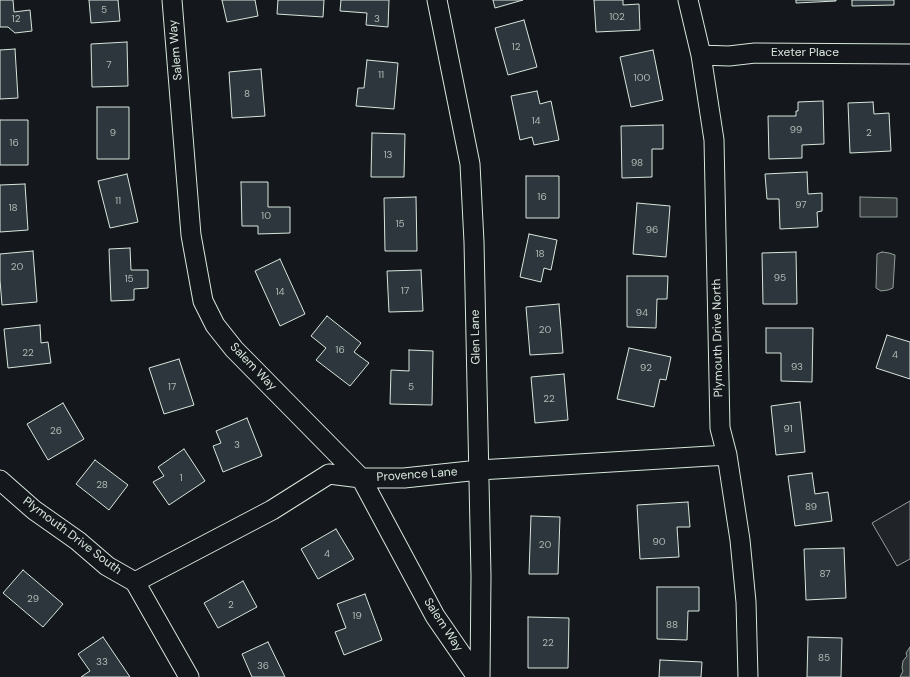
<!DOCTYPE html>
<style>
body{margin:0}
canvas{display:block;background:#14181c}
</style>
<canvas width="910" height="677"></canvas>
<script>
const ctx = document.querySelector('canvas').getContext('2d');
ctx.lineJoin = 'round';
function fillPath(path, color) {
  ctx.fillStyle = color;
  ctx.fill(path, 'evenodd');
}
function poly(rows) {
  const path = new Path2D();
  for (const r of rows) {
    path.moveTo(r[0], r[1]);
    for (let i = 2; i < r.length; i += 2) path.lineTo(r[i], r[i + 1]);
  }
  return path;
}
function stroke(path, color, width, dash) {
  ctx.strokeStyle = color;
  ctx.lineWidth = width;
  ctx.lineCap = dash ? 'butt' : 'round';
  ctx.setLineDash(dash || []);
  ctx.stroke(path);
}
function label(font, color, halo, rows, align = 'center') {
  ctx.font = font + ' "DM Sans",sans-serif';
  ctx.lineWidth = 3;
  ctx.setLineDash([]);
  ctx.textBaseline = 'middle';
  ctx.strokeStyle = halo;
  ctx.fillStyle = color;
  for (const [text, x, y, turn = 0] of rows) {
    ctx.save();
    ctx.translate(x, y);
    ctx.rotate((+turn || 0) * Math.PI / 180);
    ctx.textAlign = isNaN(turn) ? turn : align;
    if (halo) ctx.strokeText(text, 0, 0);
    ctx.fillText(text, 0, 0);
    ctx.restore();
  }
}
const green = poly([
 [910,501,910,559,897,566,872,523,910,501]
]);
const water = poly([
 [860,197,897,198,897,217,860,217,860,197],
 [882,252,889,253,895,255,893,288,888,290,881,291,876,288,877,254,882,252],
 [910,647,910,677,900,677,903,671,902,668,903,661,907,656,906,653,910,647]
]);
const building = poly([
 [0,0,13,0,14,12,30,10,32,31,15,33,8,27,0,27,0,0],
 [89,0,118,0,120,21,91,23,89,0],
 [222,0,255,0,258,16,227,22,222,0],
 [278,0,324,0,323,17,277,14,278,0],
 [341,0,389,0,388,27,366,25,367,13,340,11,341,0],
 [493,0,523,0,495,8,493,0],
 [594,0,623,0,623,5,639,4,640,30,596,32,594,0],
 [796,0,836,0,836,1,796,3,796,0],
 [852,0,894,0,894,5,852,6,852,0],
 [524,20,537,67,508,75,495,28,524,20],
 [127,42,128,86,92,87,91,44,127,42],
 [15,49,18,98,0,99,0,50,15,49],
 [653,50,663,100,631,107,620,57,653,50],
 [367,60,398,63,394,109,356,106,358,88,364,88,367,60],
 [261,69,265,116,232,118,229,72,261,69],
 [537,91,540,104,551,101,559,140,534,145,532,137,520,140,511,96,537,91],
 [823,101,824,144,802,145,802,158,769,159,768,116,796,116,796,111,798,111,798,102,823,101],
 [873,102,874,114,889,113,891,151,850,153,848,103,873,102],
 [97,107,129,107,129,159,97,159,97,107],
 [0,120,28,120,28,165,0,165,0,120],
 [663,125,663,149,652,149,652,177,622,178,621,126,663,125],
 [372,133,405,134,404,177,371,177,372,133],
 [807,172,808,194,822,193,822,211,817,212,818,227,780,229,779,199,767,199,765,174,807,172],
 [127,174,138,222,110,228,98,181,127,174],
 [526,176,559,176,559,218,526,218,526,176],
 [241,182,268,182,268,207,290,207,290,233,258,234,258,226,242,226,241,182],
 [25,184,28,230,0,232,0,185,25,184],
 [416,197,417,251,385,251,384,198,416,197],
 [637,203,670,206,666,257,633,254,637,203],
 [529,234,557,240,551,270,544,268,541,282,520,277,529,234],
 [130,248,131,270,148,270,148,288,134,289,134,300,111,301,109,249,130,248],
 [33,251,37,302,2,305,0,280,0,254,33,251],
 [796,252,797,304,763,304,762,253,796,252],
 [280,259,305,314,280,326,255,271,280,259],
 [421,270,423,311,389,312,387,271,421,270],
 [627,276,668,276,667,299,657,299,656,328,627,327,627,276],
 [559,304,563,353,530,355,526,307,559,304],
 [327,316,361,343,354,352,369,363,350,386,316,360,326,348,311,336,327,316],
 [40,325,41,343,48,342,51,363,8,368,4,329,40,325],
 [766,328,813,328,812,382,781,381,781,353,766,353,766,328],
 [887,335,910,342,910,379,876,368,887,335],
 [629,348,671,357,666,380,660,379,654,407,617,399,629,348],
 [409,350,433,351,432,405,390,404,391,370,409,371,409,350],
 [179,359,194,405,164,414,149,368,179,359],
 [564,374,568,420,535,423,531,377,564,374],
 [800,402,805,452,776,455,771,406,800,402],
 [63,403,84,439,48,460,27,424,63,403],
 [247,418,262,456,223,472,213,446,221,443,216,431,247,418],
 [184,449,205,481,169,505,153,482,164,476,158,467,184,449],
 [95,460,128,485,109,510,76,484,95,460],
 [812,473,815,494,828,492,832,521,795,526,788,476,812,473],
 [688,502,690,527,677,527,679,557,640,559,637,505,688,502],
 [531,516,560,517,558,574,529,574,531,516],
 [336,529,354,559,318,579,301,549,336,529],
 [844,548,846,598,806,600,804,549,844,548],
 [23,570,63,604,43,627,3,593,23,570],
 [243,581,257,607,218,628,204,603,243,581],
 [657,587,699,587,699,611,688,611,687,640,657,639,657,587],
 [365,594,382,640,344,655,335,632,346,628,337,604,365,594],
 [528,617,569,618,568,668,528,668,528,617],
 [103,637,130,677,81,677,90,671,78,654,103,637],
 [808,637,842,638,841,677,807,677,808,637],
 [268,642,285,677,252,677,242,654,268,642],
 [660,660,702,662,701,677,659,677,660,660]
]);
const minor = poly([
 [172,0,191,235,203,301,215,325,234,349,361,478,435,616,477,677],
 [437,0,470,164,474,242,481,576,480,677],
 [688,0,701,55,714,140,720,428,727,455,740,540,746,602,748,677],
 [701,55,729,56,755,53,910,54],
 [0,480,34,510,78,541,107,566,135,582,189,677],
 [135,582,272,510,329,474,361,478,404,478,479,470,727,455]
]);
const numberNames = [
 ["5",104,10],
 ["102",617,17],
 ["12",16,19],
 ["3",377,19],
 ["12",516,47],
 ["7",109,65],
 ["11",381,75],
 ["100",642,78],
 ["8",247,94],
 ["14",536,121],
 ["99",796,130],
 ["9",113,133],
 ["2",869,133],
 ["16",14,143],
 ["13",388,155],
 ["98",637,163],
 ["16",542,197],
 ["11",118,201],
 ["97",801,205],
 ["18",13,208],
 ["10",266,216],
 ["15",400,224],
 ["96",652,230],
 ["18",540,254],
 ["20",17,267],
 ["95",780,278],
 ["15",129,279],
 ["17",405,291],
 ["14",280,292],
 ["94",642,313],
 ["20",545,330],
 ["16",340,350],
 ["22",28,353],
 ["4",895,355],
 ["93",797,367],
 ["92",646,368],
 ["17",172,387],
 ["5",411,387],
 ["22",549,399],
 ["91",788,429],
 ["26",56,431],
 ["3",237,445],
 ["1",181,478],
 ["28",102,485],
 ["89",811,507],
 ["90",659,542],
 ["20",545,545],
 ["4",327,554],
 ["87",825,574],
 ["29",33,599],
 ["2",231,605],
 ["19",357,616],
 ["88",672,625],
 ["22",548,643],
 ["85",824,658],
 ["33",102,662],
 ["36",263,666]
];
const streetNames = [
 ["Salem Way",176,50,-95],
 ["Exeter Place",805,53],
 ["Glen Lane",476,337,-91],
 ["Plymouth Drive North",718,338,-91],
 ["Salem Way",253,367,46],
 ["Provence Lane",417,475,-4],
 ["Plymouth Drive South",72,536,37],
 ["Salem Way",443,625,57]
];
fillPath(green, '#202428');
stroke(green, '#939e99', 1);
fillPath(water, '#363b3e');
stroke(water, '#939e99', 1);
fillPath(building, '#2c363c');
stroke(building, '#d8e6dc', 1);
stroke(minor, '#d8e6dc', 21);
stroke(minor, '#14181c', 19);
label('10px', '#adbab4', null, numberNames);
label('12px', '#d8e6dc', '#14181c', streetNames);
</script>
